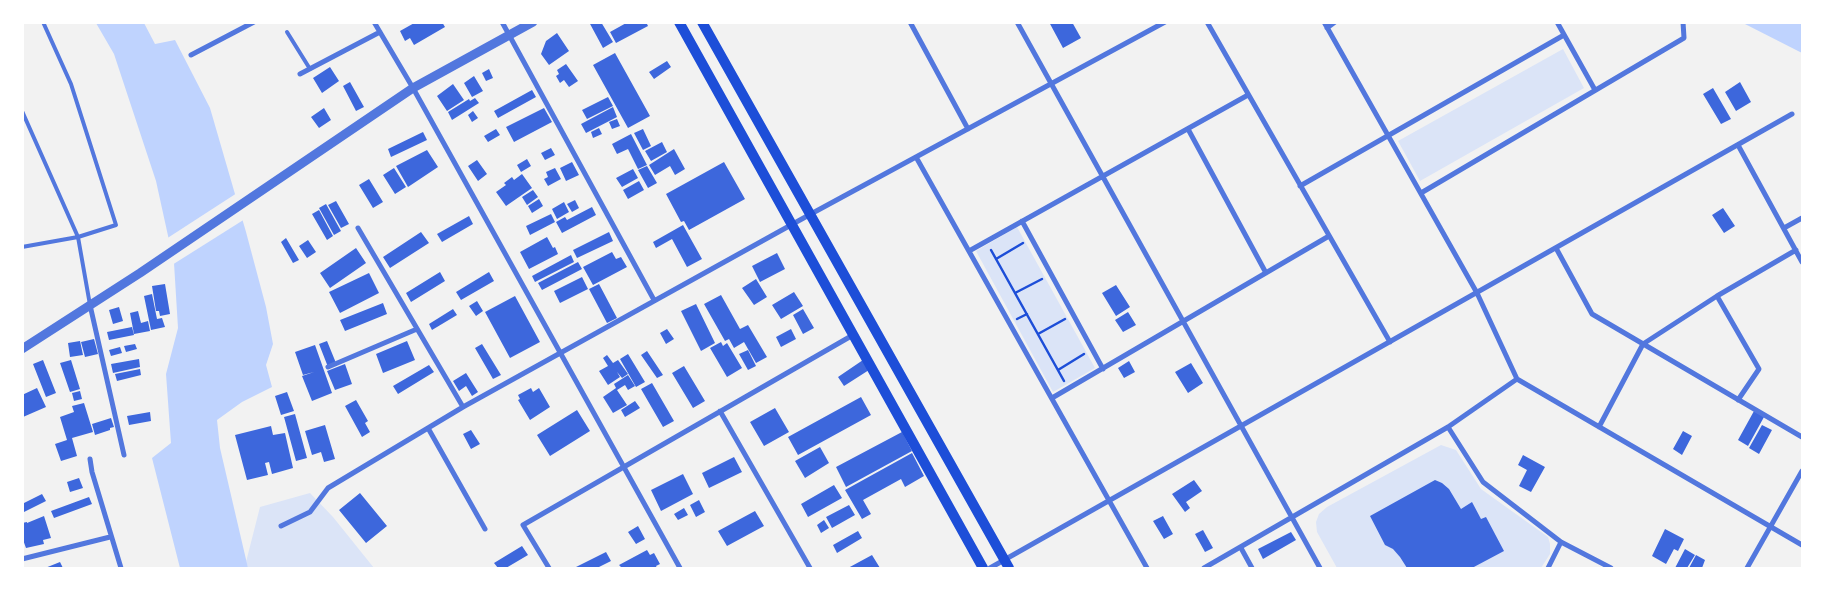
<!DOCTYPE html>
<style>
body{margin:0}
#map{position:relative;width:1825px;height:591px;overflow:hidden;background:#f2f2f2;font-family:Mulish,sans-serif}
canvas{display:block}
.frame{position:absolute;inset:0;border:24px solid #fff;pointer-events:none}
</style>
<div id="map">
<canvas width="1825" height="591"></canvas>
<div class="frame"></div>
</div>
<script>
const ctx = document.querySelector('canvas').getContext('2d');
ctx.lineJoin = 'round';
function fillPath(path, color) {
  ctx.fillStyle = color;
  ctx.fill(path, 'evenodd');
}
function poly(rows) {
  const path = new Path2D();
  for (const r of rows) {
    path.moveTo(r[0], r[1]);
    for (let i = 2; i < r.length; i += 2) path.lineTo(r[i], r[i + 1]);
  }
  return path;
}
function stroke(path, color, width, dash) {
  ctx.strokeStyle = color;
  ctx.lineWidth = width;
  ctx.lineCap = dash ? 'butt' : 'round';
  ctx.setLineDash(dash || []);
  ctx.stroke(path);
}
const green = poly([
 [1563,49,1584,88,1420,181,1398,141],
 [1017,227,1095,368,1053,392,976,251],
 [1441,445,1456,450,1481,489,1548,537,1550,544,1550,554,1541,568,1337,568,1317,532,1316,522,1319,514,1327,507],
 [310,493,333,517,374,568,248,568,246,562,260,507]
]);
const water = poly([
 [96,23,144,23,155,44,175,40,210,108,246,232,266,307,273,344,266,365,272,387,242,402,217,420,220,448,248,568,180,568,152,458,171,443,166,374,178,328,174,263,156,181,114,54],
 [1743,23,1802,23,1802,53]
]);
const pier = poly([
 [237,193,245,219,172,265,166,239]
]);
const building = poly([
 [416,22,442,22,445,27,414,45,410,38,405,41,400,31],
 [589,22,601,22,613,42,603,48],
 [628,22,646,22,648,26,616,43,610,32],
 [1049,22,1072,22,1081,38,1063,48],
 [557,33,569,51,549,65,541,54,546,41],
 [615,53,650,116,628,128,593,65],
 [667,61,671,67,654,79,649,72],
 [566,64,578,81,569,87,564,80,560,83,556,76,559,74,557,70],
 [330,67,339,81,322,93,313,78],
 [489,69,493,78,486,81,482,73],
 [474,76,483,91,472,97,464,83],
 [350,82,364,107,356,111,343,86],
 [1740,82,1751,102,1736,111,1725,92],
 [453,84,464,100,447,111,437,96],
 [1713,88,1731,119,1721,124,1703,94],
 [532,90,536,97,498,118,494,111],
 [608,97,613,106,587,119,582,110],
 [475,98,479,103,452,120,448,112,469,99,470,101],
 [613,107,617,117,586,133,581,124],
 [324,108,331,120,319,128,311,117],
 [544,108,552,122,514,142,506,127],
 [473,111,478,118,472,122,468,115],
 [617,119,620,126,612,129,609,122],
 [599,128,602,134,593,138,591,132],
 [496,129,500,135,488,142,484,136],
 [643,129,651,146,643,150,634,133],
 [423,132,427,140,391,157,388,149],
 [631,134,647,165,638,169,628,149,617,154,612,144],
 [662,142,667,152,651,161,645,151],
 [551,148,555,155,545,160,541,153],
 [674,149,685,169,675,175,670,166,655,175,649,165],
 [427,150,438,167,408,187,396,166],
 [527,159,531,166,521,172,517,165],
 [477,160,487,174,478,181,468,166],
 [572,162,579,175,566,181,560,168],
 [724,162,745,199,689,230,684,221,681,222,666,194],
 [647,166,657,183,648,188,638,170],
 [394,168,406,187,395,194,383,175],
 [555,168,561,179,548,186,544,179,548,177,546,172],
 [633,169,638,178,622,187,616,178],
 [522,174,532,188,506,206,496,192,506,185,504,183,512,177,514,180],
 [369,179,383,202,373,208,359,185],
 [639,181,644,190,628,199,623,190],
 [533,190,538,197,527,205,522,197],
 [539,199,543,206,532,213,528,206],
 [575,200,579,208,572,212,567,204],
 [336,201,349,224,341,228,328,205],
 [564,202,569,212,557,219,552,209],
 [326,204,341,231,334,235,319,208],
 [592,207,596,215,562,233,556,222,565,217,567,220],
 [1723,208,1735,226,1724,233,1712,215],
 [319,210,333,236,327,240,312,214],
 [551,214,555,222,530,235,526,226],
 [469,216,473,224,442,242,437,234],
 [683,225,702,259,687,267,672,239,656,248,653,242],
 [421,232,429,243,390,268,383,257],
 [609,232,613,241,577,258,573,250],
 [547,237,553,248,555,247,558,254,529,269,520,252],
 [286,238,299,260,293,263,281,242],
 [308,240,316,252,307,258,299,246],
 [356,248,366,263,330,288,320,273],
 [612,252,616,259,621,257,627,267,593,285,583,267],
 [777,253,785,269,760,282,752,266],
 [571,255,574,262,535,282,532,276],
 [578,262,582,269,542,290,538,283],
 [440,272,445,281,411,302,406,293],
 [489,272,494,281,461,300,456,292],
 [369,273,379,293,340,313,329,292],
 [582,277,588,289,560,303,554,291],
 [756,279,767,297,754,305,742,288],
 [165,284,170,314,160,316,159,311,156,311,152,286],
 [599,284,617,318,607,323,589,289],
 [1116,285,1130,307,1116,316,1102,293],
 [794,292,803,306,781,319,772,305],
 [152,294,157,319,162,318,165,327,151,330,144,296],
 [721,295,740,329,748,325,767,357,756,363,744,342,734,348,729,339,725,341,704,304],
 [515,296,540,342,510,358,485,312],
 [477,301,483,311,476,316,469,306],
 [383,303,387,314,345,331,340,320],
 [696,304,715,343,701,351,681,311],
 [119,307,123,321,113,324,109,310],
 [453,309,457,315,432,330,429,324],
 [803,309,814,328,803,334,793,315],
 [138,311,141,323,148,321,150,331,134,334,130,313],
 [1128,312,1136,325,1123,332,1115,320],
 [132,327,134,335,109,340,107,332],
 [667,329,674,339,666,344,660,333],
 [791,329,796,339,781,347,776,337],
 [94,339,98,354,85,357,81,342],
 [80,341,83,355,70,357,68,343],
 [327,341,336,363,328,367,319,344],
 [407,341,415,360,383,373,376,354],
 [721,342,723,346,727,343,742,368,727,377,710,348],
 [135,344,137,349,126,352,124,346],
 [482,344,501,375,493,379,475,348],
 [315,345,332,393,312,401,302,376,314,372,303,375,295,352],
 [120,347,122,353,111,356,109,350],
 [748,350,756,366,748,370,739,354],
 [647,351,663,375,657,378,641,355],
 [628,354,645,382,636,387,620,359],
 [607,355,613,363,618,360,628,374,622,378,617,372,620,377,608,385,599,371,608,366,603,358],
 [139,359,140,367,113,373,111,364],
 [43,360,56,393,46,397,33,364],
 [71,360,80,389,70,392,60,363],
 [863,360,869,370,844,386,838,377],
 [1129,361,1135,372,1124,378,1118,368],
 [1191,363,1203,383,1188,393,1175,372],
 [345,364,352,384,335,390,327,371],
 [429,365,434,372,398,394,393,386],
 [684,366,705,401,693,408,672,373],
 [140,369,141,375,117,381,115,374],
 [466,373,478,392,472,396,466,386,459,391,453,381],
 [628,375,635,386,628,390,625,385,617,390,627,405,613,413,603,397,616,388,614,384],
 [652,383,674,421,663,427,641,389],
 [37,388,46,407,23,417,22,395],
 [531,388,533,392,539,388,550,407,530,420,518,400,520,399,518,395],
 [80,391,82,399,74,401,72,393],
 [287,392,294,411,281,415,275,396],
 [861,397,871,415,798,455,788,437],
 [356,400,368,421,365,423,370,432,362,437,345,406],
 [635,401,640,408,625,417,621,410],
 [84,403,93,432,72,438,77,456,61,461,55,444,67,440,60,417,74,412,72,406],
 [775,408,789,432,764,446,750,422],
 [577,410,590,431,550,456,537,435],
 [1754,411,1764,417,1748,446,1738,440],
 [150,412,151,421,129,425,127,416],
 [295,414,307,458,296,461,284,417],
 [111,418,114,427,110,428,110,430,95,435,92,424],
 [325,425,335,459,324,462,321,452,312,455,305,431],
 [1762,425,1772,430,1759,454,1749,448],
 [271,426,273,435,285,433,293,468,272,474,269,462,265,463,268,475,247,480,235,435],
 [471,430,480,444,471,449,463,434],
 [1683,431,1692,436,1682,455,1673,449],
 [902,432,912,451,846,487,836,467],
 [820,447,829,463,805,478,795,461],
 [912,453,924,476,905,487,901,479,863,500,871,514,862,519,845,490],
 [1523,455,1545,467,1531,492,1519,486,1527,470,1518,465],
 [734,457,742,472,709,488,702,473],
 [683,474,693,494,661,511,651,490],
 [79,478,83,488,70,492,67,482],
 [1194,480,1202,491,1186,502,1190,508,1185,512,1172,494],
 [1435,480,1442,483,1449,489,1461,509,1472,502,1481,519,1486,517,1504,551,1472,568,1407,568,1400,557,1393,549,1385,545,1370,516],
 [834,485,842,498,808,517,801,504],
 [360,493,387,526,366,543,339,510],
 [42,494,46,501,24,512,22,504],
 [89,497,92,504,54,518,51,511],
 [699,500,705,512,696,517,690,505],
 [849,505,855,515,832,528,826,517],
 [684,508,688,515,678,520,674,514],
 [755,511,764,526,727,546,718,531],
 [44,516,51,538,43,540,44,544,26,548,22,537,22,523,27,522,27,523],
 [1163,516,1173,534,1164,539,1153,521],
 [824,520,829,528,821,533,817,525],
 [638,526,645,539,636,544,628,532],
 [1665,529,1684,539,1678,551,1674,549,1666,564,1652,556],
 [1203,530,1213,548,1205,552,1195,534],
 [858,531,862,538,837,553,833,545],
 [1291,532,1296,540,1263,559,1258,549],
 [522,546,528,555,506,568,498,568,494,563],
 [1685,549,1695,555,1687,568,1675,568],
 [647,550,650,555,654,553,660,564,656,566,657,568,622,568,619,565],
 [606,552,611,561,597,568,574,568],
 [872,555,880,568,848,568],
 [1696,555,1705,560,1702,568,1689,568],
 [60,562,63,568,45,568]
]);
const path = poly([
 [991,250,1064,381],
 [996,259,1023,243],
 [1015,293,1042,279],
 [1017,319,1027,314],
 [1038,334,1065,319],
 [1058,370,1084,354]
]);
const service = poly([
 [287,32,310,69],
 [22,111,78,237,90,305],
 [22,247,78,237,116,225,71,84,43,22]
]);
const minor = poly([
 [374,22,413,88,680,568],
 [502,22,654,300],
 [910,22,968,129],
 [1017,22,1320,568],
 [1207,22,1390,342],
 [1324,22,1477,293,1517,379,1802,545],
 [1557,22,1595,90],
 [1327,28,1335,22],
 [191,55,254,22],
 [300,74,380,32],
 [1188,129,1266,273],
 [1738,145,1802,262],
 [916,157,1147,568],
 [1300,186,1564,35],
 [1421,193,1684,38,1683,22],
 [1022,221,1103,369],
 [358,228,463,407],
 [1784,228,1802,218],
 [1556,248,1592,314,1802,437],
 [969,251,1248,95],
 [1717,296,1759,369,1738,400],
 [90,305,124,455],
 [328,367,417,329],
 [1052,398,1329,236],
 [720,411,810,568],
 [1448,427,1483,482,1561,542,1611,568],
 [1599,427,1643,344,1717,296,1796,250],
 [428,428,485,529],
 [90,459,92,472,121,568],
 [281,526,310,512,328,488,463,407,809,215,1165,22],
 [1241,548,1252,568],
 [22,559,110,537],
 [549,568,523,525,853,335],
 [990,568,1792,114],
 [1204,568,1448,427,1517,379],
 [1548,568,1561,542],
 [1747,568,1802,471]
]);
const tertiary = poly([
 [22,349,140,273,413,88,533,22]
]);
const secondary = poly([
 [679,22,983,568],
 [702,22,1009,568]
]);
fillPath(green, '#dbe4f7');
fillPath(water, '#bfd3fe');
fillPath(pier, '#f2f2f2');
fillPath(building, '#3d67dc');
stroke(path, '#1d4ed8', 2.5);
stroke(service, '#5277de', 4);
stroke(minor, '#5277de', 5);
stroke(tertiary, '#5277de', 9);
stroke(secondary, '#1d4ed8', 10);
</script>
